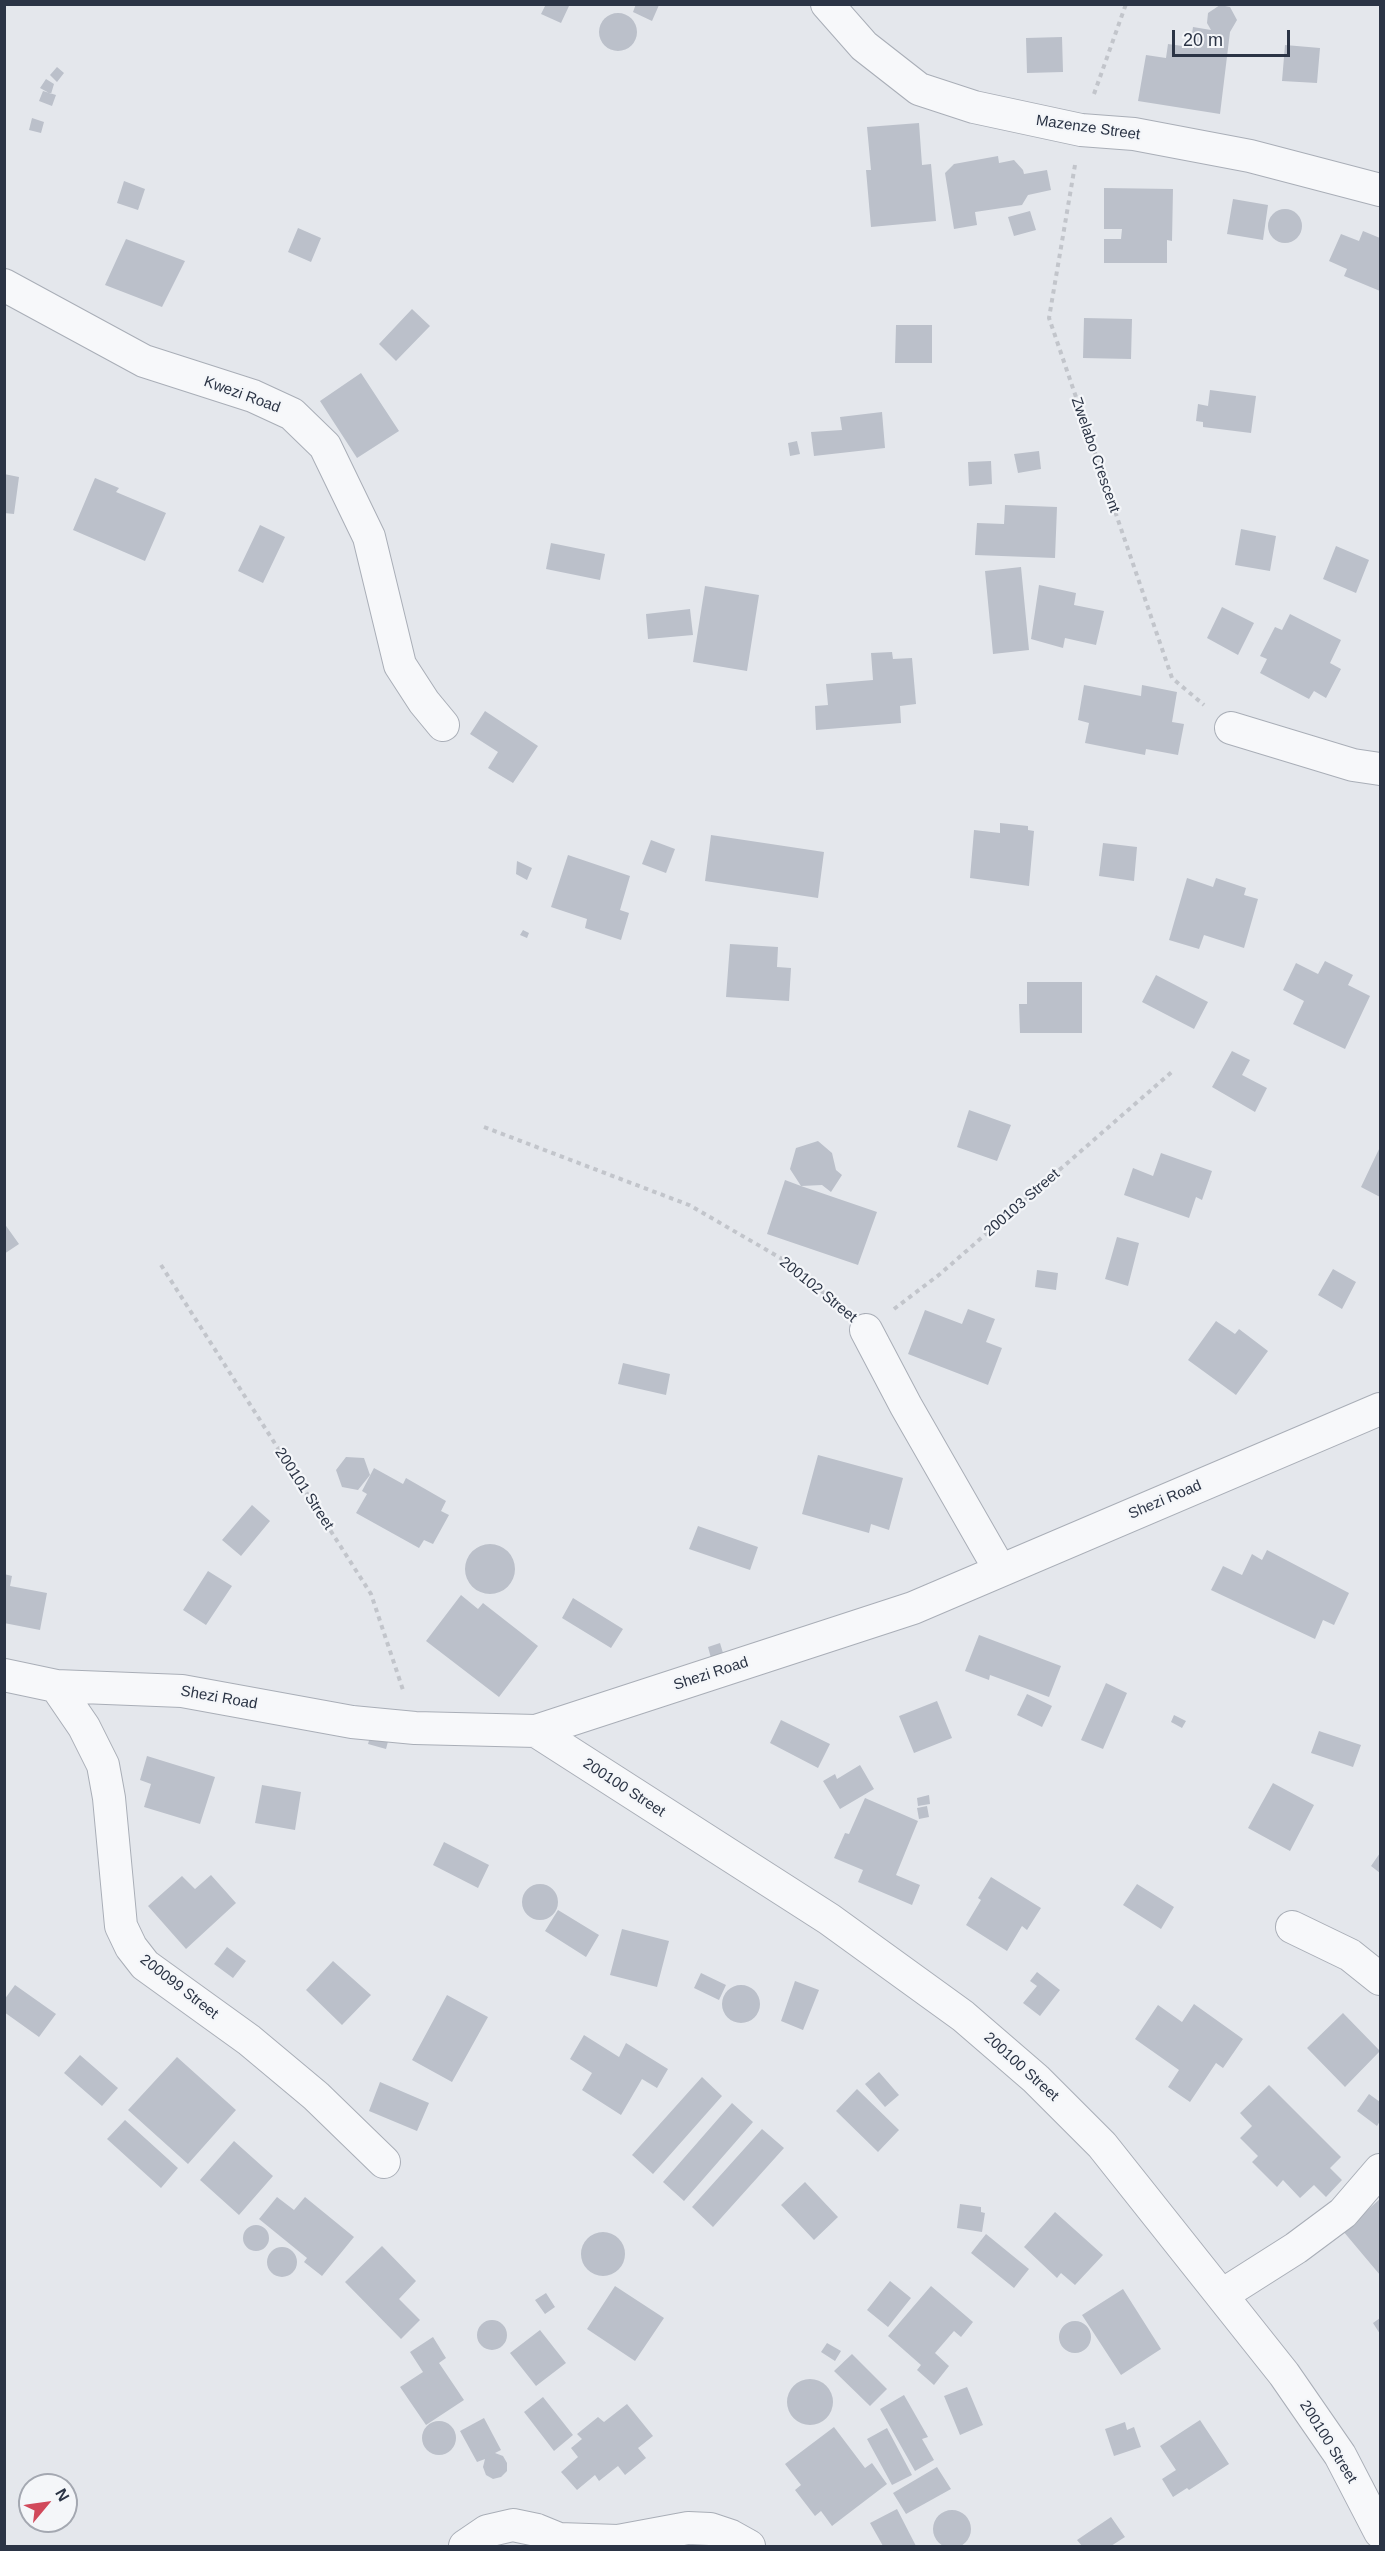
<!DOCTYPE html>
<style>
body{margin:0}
#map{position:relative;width:1385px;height:2551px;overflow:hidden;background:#e4e7ec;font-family:Helvetica,sans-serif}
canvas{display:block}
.frame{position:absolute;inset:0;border:6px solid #2b3445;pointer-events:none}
.north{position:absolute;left:18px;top:2473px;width:60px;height:60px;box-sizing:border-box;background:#f4f6f9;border:2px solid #a4a8b1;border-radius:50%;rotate:61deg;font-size:16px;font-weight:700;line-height:24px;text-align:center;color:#2b3445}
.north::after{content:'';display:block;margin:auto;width:21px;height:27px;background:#d1495b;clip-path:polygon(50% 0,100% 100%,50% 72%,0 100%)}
.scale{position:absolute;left:1172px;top:30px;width:118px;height:27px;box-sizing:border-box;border:3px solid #2b3445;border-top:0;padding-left:8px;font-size:18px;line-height:21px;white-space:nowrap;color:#2b3445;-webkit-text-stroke:4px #f4f6f9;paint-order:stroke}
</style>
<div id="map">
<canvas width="1385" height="2551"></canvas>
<div class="frame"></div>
<div class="north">N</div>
<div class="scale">20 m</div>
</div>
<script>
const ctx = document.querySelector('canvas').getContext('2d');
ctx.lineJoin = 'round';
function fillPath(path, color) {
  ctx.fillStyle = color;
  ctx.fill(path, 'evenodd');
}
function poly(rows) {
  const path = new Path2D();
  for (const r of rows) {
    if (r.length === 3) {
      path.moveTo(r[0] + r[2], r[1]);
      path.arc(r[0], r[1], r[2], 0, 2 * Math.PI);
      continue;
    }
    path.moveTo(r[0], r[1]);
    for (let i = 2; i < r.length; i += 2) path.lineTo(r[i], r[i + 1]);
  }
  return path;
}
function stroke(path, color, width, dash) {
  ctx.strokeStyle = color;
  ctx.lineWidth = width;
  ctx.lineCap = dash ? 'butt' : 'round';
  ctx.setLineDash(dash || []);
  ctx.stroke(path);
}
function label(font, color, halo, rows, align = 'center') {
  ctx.font = font + ' Helvetica,sans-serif';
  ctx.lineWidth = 4.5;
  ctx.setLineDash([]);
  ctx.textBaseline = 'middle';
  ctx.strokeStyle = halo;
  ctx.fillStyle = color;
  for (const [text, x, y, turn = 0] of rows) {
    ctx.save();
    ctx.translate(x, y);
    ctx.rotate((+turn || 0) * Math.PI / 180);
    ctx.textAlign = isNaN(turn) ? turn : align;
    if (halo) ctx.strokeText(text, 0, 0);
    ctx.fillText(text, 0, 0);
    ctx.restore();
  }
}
const building = poly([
 [546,4,569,6,561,23,541,14],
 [636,4,657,4,659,5,652,21,633,12],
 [1220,5,1230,7,1237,20,1230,32,1220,114,1138,101,1146,55,1166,58,1168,44,1190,47,1193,27,1211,30,1207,23,1208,13],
 [618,32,19],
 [1062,37,1063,72,1027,73,1026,38],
 [1285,45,1320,48,1317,83,1282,81],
 [57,67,64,73,57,82,50,75],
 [46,79,54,84,51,94,40,88],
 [43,91,56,95,52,106,39,101],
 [32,118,44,122,41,133,29,130],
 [919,123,922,165,931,164,936,221,871,227,866,170,871,170,867,127],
 [998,156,999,163,1014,160,1023,170,1024,174,1047,170,1051,190,1028,195,1022,205,975,212,977,225,954,229,945,173,954,164],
 [124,181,145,189,138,210,117,203],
 [1104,188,1173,189,1172,241,1167,240,1167,263,1104,263,1104,239,1121,239,1122,229,1104,229],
 [1233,199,1268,205,1263,240,1227,234],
 [1285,226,17],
 [1030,211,1036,230,1014,236,1008,217],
 [298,228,321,238,311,262,288,252],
 [1363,231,1380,238,1380,291,1344,276,1347,269,1329,261,1341,234,1359,241],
 [126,239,185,261,162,307,105,285],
 [412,309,430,326,396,361,379,344],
 [1084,318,1132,319,1131,359,1083,358],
 [896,325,932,325,932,363,895,363],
 [361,373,399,431,357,458,320,401],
 [1210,390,1256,396,1251,433,1203,427,1203,422,1196,421,1198,404,1208,406],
 [882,412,885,448,814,456,811,432,842,430,840,417],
 [797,441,800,454,790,456,788,443],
 [1039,451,1041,469,1018,473,1014,454],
 [991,461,992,484,969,486,968,462],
 [4,474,19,477,14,514,4,513],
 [95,478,119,488,116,492,166,513,145,561,73,530],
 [1005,505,1057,507,1055,558,975,555,977,523,1004,524],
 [260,525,285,537,263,583,238,571],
 [1241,529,1276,536,1270,571,1235,565],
 [551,543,605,554,600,580,546,569],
 [1336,546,1369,560,1356,593,1323,579],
 [1021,567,1029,650,993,654,985,571],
 [1039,585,1076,593,1074,605,1104,611,1096,645,1065,638,1063,648,1031,639],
 [705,586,759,595,747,671,693,662],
 [1222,607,1254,623,1238,655,1207,638],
 [690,609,693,635,648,639,646,614],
 [1290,614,1341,640,1330,663,1341,669,1326,698,1314,691,1309,699,1260,673,1267,659,1260,656,1275,627,1282,630],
 [892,652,893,659,912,658,916,704,900,706,901,723,816,730,815,706,828,705,826,684,873,680,871,653],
 [1084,685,1141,696,1142,685,1177,692,1172,722,1184,724,1178,755,1146,749,1145,755,1085,743,1089,723,1078,720],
 [485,711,538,746,513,783,488,768,498,752,470,734],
 [1000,823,1028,826,1028,830,1034,831,1029,886,970,878,974,830,1000,833],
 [711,835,824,852,818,898,705,881],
 [651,840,675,849,666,873,642,864],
 [1103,843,1137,847,1134,881,1099,876],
 [568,855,630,876,620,910,629,913,621,940,585,928,587,919,551,907],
 [517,861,532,868,527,880,516,874],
 [1187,878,1213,887,1216,878,1246,888,1244,895,1258,899,1244,948,1204,935,1199,949,1169,940],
 [523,930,529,933,527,938,520,935],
 [730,944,778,947,777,967,791,968,789,1001,726,997],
 [1325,961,1353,975,1348,985,1370,996,1345,1049,1293,1024,1304,1001,1283,990,1296,963,1318,974],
 [1156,975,1208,1002,1194,1029,1142,1002],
 [1027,982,1082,982,1082,1033,1020,1033,1019,1004,1027,1004],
 [1232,1051,1250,1060,1242,1075,1267,1088,1255,1112,1212,1087],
 [969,1110,1011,1125,997,1161,957,1147],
 [818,1141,832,1153,836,1170,842,1175,831,1192,822,1185,801,1186,877,1212,858,1265,767,1234,785,1180,801,1186,790,1169,796,1148],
 [1380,1147,1380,1197,1361,1187],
 [1161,1153,1212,1171,1202,1200,1196,1197,1189,1218,1124,1195,1133,1168,1153,1176],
 [4,1223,19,1244,4,1254],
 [1117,1237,1139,1243,1128,1286,1105,1279],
 [1333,1269,1356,1282,1342,1309,1318,1295],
 [1037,1270,1058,1273,1056,1290,1035,1287],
 [968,1309,995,1319,986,1342,1002,1348,988,1385,908,1354,925,1310,962,1324],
 [1216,1321,1235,1334,1239,1329,1268,1351,1236,1395,1188,1360],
 [623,1363,670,1374,666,1395,618,1384],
 [818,1455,903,1478,889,1530,871,1524,869,1533,802,1514],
 [346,1457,364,1458,370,1475,358,1490,342,1487,336,1470],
 [374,1468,403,1484,406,1478,446,1501,441,1511,449,1515,433,1544,424,1540,419,1548,356,1513,367,1494,362,1491],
 [252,1505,270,1521,241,1556,222,1540],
 [698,1526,758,1547,750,1570,689,1549],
 [490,1569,25],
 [1267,1550,1349,1593,1334,1625,1323,1620,1315,1639,1211,1590,1223,1566,1242,1575,1252,1554,1262,1560],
 [208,1571,232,1586,206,1625,183,1610],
 [4,1574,12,1576,10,1586,47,1593,40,1630,4,1623],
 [461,1595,478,1609,483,1603,538,1646,499,1697,426,1641],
 [573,1598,623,1629,611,1648,562,1618],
 [979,1635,1061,1666,1049,1697,990,1675,989,1680,965,1671],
 [720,1643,723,1653,711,1658,708,1647],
 [1106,1683,1127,1693,1103,1749,1081,1740],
 [1027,1694,1052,1706,1042,1727,1017,1715],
 [937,1701,952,1738,914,1753,899,1716],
 [1174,1715,1186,1721,1182,1728,1171,1722],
 [781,1720,830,1744,818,1768,770,1743],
 [372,1730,390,1734,386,1749,368,1744],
 [1319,1731,1361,1745,1353,1767,1311,1753],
 [147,1756,215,1777,200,1824,144,1807,151,1784,140,1780],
 [860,1765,874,1789,840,1809,823,1781,835,1774,837,1779],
 [1273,1783,1314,1805,1290,1851,1248,1828],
 [262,1785,301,1792,295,1830,255,1823],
 [929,1795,930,1804,918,1806,917,1798],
 [865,1798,918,1821,896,1875,920,1885,912,1905,858,1882,863,1870,834,1858,845,1833,849,1834],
 [927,1806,929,1817,919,1819,917,1808],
 [444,1842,489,1865,478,1888,433,1865],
 [1380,1853,1380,1873,1371,1866],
 [211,1875,236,1903,186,1949,148,1906,182,1876,195,1889],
 [991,1877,1041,1908,1027,1930,1022,1926,1007,1951,966,1925,981,1900,978,1898],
 [1137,1884,1174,1907,1161,1929,1123,1905],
 [540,1902,18],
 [558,1910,599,1935,586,1957,545,1931],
 [622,1929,669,1941,657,1987,610,1975],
 [227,1947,246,1961,233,1978,214,1964],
 [333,1961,371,1995,342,2025,306,1990],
 [1037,1972,1060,1990,1040,2016,1023,2003,1037,1986,1030,1981],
 [701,1973,726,1985,719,2000,694,1988],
 [795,1981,819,1990,803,2030,781,2021],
 [741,2004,19],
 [15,1985,56,2014,39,2037,4,2012,4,2000],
 [447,1995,488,2017,452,2082,412,2060],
 [1194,2004,1243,2039,1223,2068,1216,2063,1190,2102,1168,2087,1179,2070,1135,2039,1158,2005,1182,2022],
 [1343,2013,1380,2051,1345,2087,1307,2048],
 [584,2035,619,2057,626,2043,668,2069,657,2088,642,2079,621,2115,582,2090,592,2073,570,2059],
 [80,2055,118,2088,102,2106,64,2073],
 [177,2057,236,2110,188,2164,128,2110],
 [879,2072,899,2095,885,2107,865,2084],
 [702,2077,722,2096,653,2174,632,2155],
 [380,2082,429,2103,417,2131,369,2111],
 [1269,2085,1341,2157,1330,2168,1342,2180,1326,2197,1314,2185,1300,2198,1283,2180,1277,2187,1252,2162,1258,2156,1240,2138,1252,2126,1240,2113],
 [857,2089,899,2130,878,2152,836,2111],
 [1369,2094,1380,2102,1380,2121,1377,2126,1357,2111],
 [732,2103,753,2122,684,2201,663,2182],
 [125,2120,178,2168,161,2188,107,2139],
 [762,2129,784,2148,713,2227,692,2207],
 [234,2141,273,2176,239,2215,200,2180],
 [805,2182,838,2217,814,2240,781,2205],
 [277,2197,294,2210,305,2197,354,2237,322,2276,304,2262,307,2258,259,2219],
 [1380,2199,1380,2275,1343,2231],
 [960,2204,981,2207,981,2212,985,2213,982,2232,957,2228],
 [1055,2212,1103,2255,1075,2285,1061,2273,1057,2278,1024,2247],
 [256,2238,13],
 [603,2254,22],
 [986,2234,1029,2269,1014,2288,971,2253],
 [382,2246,416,2281,399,2299,420,2320,401,2339,345,2282],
 [282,2262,15],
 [890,2281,911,2298,888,2327,867,2310],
 [615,2286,664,2318,635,2361,587,2329],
 [931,2286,973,2322,961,2337,954,2331,935,2353,949,2366,934,2385,917,2370,921,2365,888,2336],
 [1123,2289,1161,2349,1121,2375,1082,2315],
 [546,2293,555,2307,545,2314,535,2300],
 [1380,2318,1380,2334,1373,2323],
 [492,2335,15],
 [1075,2337,16],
 [540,2330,566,2363,536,2386,510,2353],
 [433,2337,446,2358,439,2363,464,2400,426,2425,400,2387,423,2372,410,2352],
 [827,2343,841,2351,835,2361,821,2352],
 [852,2354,887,2389,870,2406,834,2371],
 [810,2402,23],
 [967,2387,983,2425,960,2435,944,2396],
 [904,2395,928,2437,922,2439,934,2460,915,2471,880,2409],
 [543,2397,573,2435,554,2451,524,2412],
 [627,2404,653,2436,638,2448,646,2458,625,2475,618,2466,599,2481,595,2475,577,2490,561,2472,578,2457,571,2448,582,2439,577,2434,598,2417,604,2422],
 [484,2418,501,2450,495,2453,503,2456,507,2463,507,2471,501,2477,493,2479,486,2475,483,2467,485,2459,477,2462,460,2431],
 [1200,2420,1229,2464,1189,2490,1187,2488,1173,2497,1162,2479,1176,2470,1160,2446],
 [439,2438,17],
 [1125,2422,1127,2430,1134,2427,1141,2447,1114,2456,1105,2429],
 [834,2427,865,2468,872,2463,887,2484,832,2526,821,2511,815,2516,795,2490,801,2485,785,2464],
 [887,2428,912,2475,892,2485,867,2439],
 [937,2467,951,2489,906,2514,893,2493],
 [897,2509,916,2546,883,2546,870,2523],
 [952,2529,19],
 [1111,2517,1125,2537,1111,2546,1082,2546,1077,2540]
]);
const path = poly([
 [1094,94,1126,4],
 [1075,165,1049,318,1172,678,1204,705],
 [484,1127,689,1205,791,1264,840,1307],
 [161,1265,371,1594,403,1690],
 [894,1309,940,1274,1174,1070]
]);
const minor = poly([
 [827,4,864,46,919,89,974,107,1081,130,1134,134,1250,156,1380,190],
 [4,285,144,361,253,396,292,414,325,446,369,537,400,665,424,702,443,725],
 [1231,728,1353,765,1380,769],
 [866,1330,906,1406,1000,1570],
 [4,1675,56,1686,182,1691,352,1722,415,1728,536,1731,913,1608,1380,1409],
 [56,1686,84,1727,103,1765,109,1798,121,1926,131,1947,145,1965,249,2040,316,2096,384,2162],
 [536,1731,829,1919,963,2016,1036,2079,1102,2145,1284,2374,1340,2455,1380,2532],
 [1292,1927,1350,1955,1380,1979],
 [1222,2295,1296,2248,1343,2213,1380,2170],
 [465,2546,487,2531,513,2525,537,2530,559,2539,618,2541,688,2528,710,2529,731,2536,749,2546]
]);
const streetNames = [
 ["Mazenze Street",1088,128,8],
 ["Kwezi Road",242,395,20],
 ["Zwelabo Crescent",1095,455,71],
 ["200103 Street",1022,1203,-41],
 ["200102 Street",818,1290,39],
 ["200101 Street",304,1489,57],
 ["Shezi Road",1165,1500,-23],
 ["Shezi Road",711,1674,-18],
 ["Shezi Road",219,1698,10],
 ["200100 Street",624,1788,33],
 ["200099 Street",179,1987,38],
 ["200100 Street",1021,2067,42],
 ["200100 Street",1328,2442,58]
];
fillPath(building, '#bbc0ca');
stroke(minor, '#a9aeb7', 34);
stroke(path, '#c2c5cb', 4, [4.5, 4.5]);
stroke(minor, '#f7f8fa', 32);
label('15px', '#2b3445', '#f4f6f9', streetNames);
</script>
